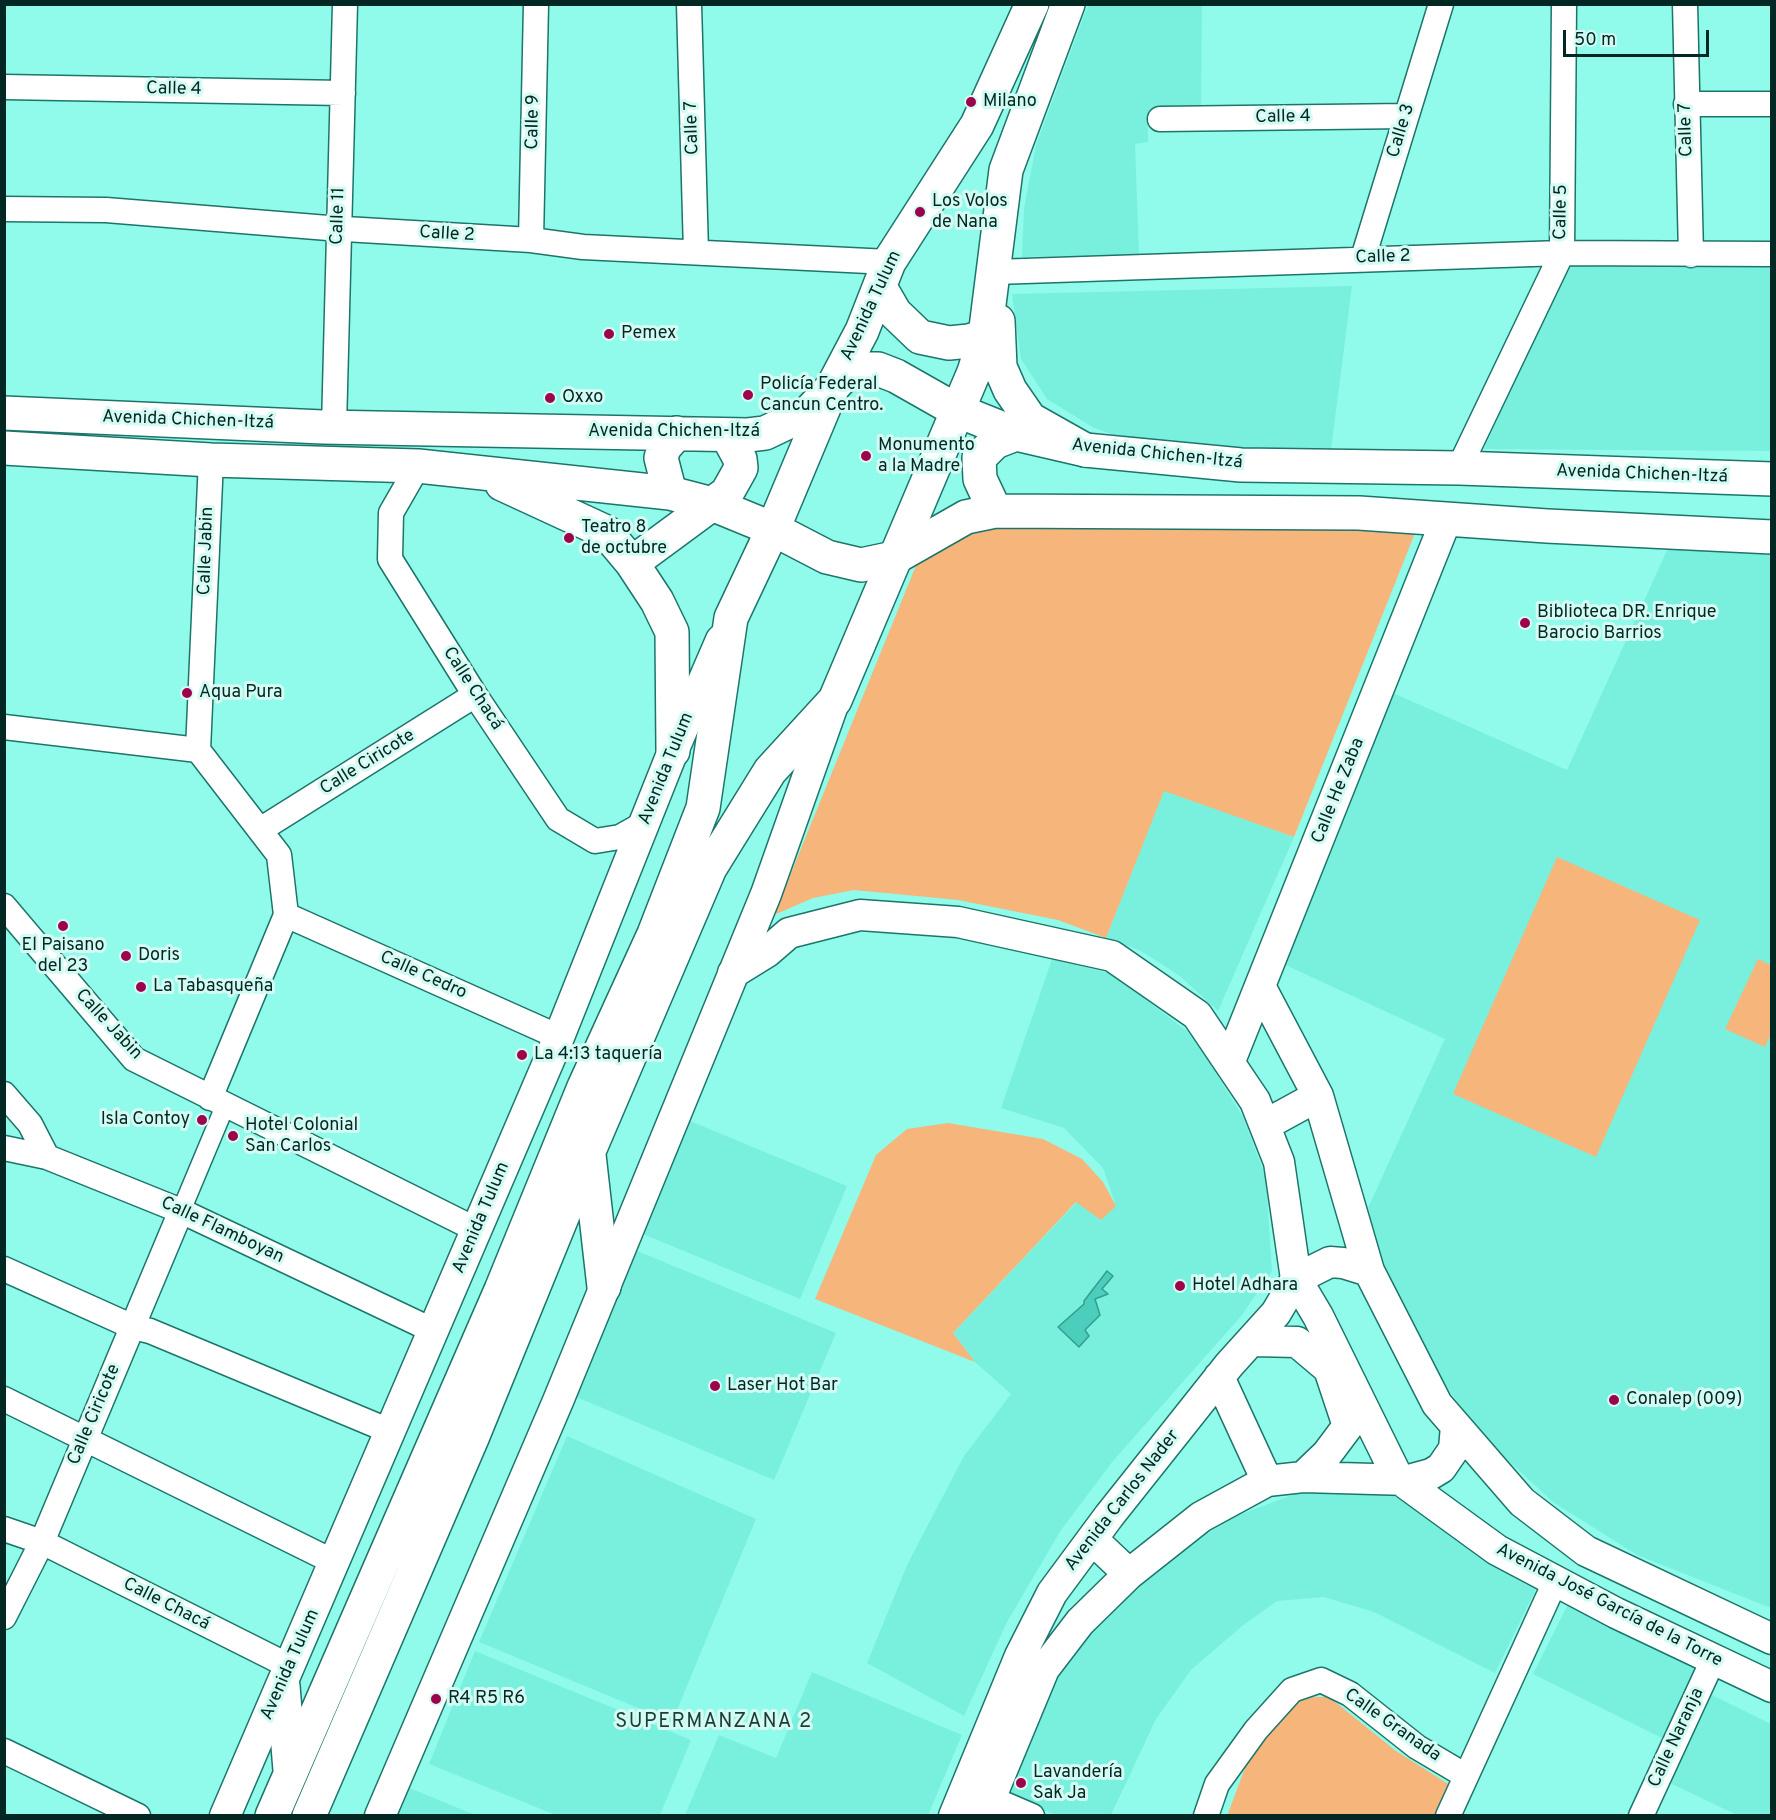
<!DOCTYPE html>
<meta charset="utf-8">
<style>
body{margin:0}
#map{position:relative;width:1776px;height:1820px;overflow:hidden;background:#90fbea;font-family:Overpass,sans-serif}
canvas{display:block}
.frame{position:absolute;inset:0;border:6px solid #032723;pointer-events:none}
.scale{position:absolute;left:1563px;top:30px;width:146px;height:27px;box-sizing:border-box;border:3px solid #032723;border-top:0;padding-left:8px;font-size:18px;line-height:21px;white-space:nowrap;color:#032723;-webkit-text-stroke:4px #d4fbf3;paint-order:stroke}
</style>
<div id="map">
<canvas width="1776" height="1820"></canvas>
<div class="frame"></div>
<div class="scale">50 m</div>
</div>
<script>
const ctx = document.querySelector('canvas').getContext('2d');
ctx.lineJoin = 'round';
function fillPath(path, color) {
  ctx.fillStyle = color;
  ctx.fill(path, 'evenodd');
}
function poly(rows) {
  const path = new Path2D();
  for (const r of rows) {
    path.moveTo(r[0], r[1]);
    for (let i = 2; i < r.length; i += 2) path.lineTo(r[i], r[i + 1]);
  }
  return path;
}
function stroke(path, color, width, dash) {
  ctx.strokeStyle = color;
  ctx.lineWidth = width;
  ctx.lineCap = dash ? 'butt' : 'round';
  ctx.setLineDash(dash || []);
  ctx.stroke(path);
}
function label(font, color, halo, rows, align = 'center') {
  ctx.font = font + ' Overpass,sans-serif';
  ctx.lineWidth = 6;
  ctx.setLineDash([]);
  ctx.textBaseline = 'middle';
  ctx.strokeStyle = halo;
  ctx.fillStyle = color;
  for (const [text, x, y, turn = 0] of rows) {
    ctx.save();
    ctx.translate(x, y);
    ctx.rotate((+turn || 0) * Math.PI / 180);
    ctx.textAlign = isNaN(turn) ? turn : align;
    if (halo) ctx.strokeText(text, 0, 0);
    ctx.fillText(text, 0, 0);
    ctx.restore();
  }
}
const built = poly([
 [1088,5,1202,5,1201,109,1168,118,1148,117,1148,142,1135,144,1139,255,1022,257,1024,208,1036,145],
 [1566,266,1771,267,1771,451,1484,449],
 [1352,286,1331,450,1146,446,1094,428,1047,399,1021,359,1012,294],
 [1669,546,1771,553,1771,1608,1637,1555,1553,1502,1486,1440,1427,1361,1383,1265,1368,1208,1445,1039,1277,961,1393,693,1567,770],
 [1164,790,1294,837,1218,1011,1180,976,1141,951,1106,938],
 [1052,959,1112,974,1187,1031,1209,1062,1243,1117,1266,1178,1272,1271,1242,1315,1113,1461,1061,1530,1007,1622,964,1716,867,1663,908,1563,964,1456,1011,1394,975,1362,953,1333,1077,1202,1116,1206,1103,1168,1064,1128,1001,1108],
 [690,1121,847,1186,800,1299,643,1234],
 [635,1250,836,1333,774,1480,574,1396],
 [567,1436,756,1519,672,1722,479,1642],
 [1368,1489,1389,1493,1537,1587,1495,1673,1374,1612,1324,1597,1277,1601,1242,1626,1191,1670,1156,1719,1111,1815,1057,1815,1003,1796,1054,1672,1086,1625,1187,1545,1239,1515,1300,1492],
 [1569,1602,1698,1667,1662,1738,1533,1674],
 [475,1651,691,1740,660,1815,556,1815,429,1764],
 [812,1672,962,1735,928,1815,685,1815,719,1735,776,1758],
 [1712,1695,1771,1724,1771,1815,1737,1815,1670,1783],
 [407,1787,475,1815,395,1816]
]);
const green = poly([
 [1007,524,1417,528,1294,837,1164,791,1106,938,1058,920,958,900,854,890,813,898,774,915,917,563,974,530],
 [1557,857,1700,920,1596,1157,1453,1094],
 [1758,959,1771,965,1771,1034,1765,1047,1725,1029],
 [948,1123,1043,1139,1082,1159,1103,1182,1116,1206,1101,1220,1076,1202,953,1333,975,1362,815,1299,876,1155,907,1129],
 [1313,1697,1329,1697,1396,1751,1453,1787,1440,1815,1227,1816,1248,1760,1271,1728,1294,1703]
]);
const water = poly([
 [1107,1271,1113,1276,1102,1289,1108,1294,1095,1299,1100,1315,1085,1330,1089,1336,1079,1347,1058,1327,1084,1304,1084,1301,1107,1271]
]);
const pedestrian = poly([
 [181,1211,225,1106]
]);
const minor = poly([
 [689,4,696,252],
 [1685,4,1691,255],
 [4,87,343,93],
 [1686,104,1772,104],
 [1160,119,1406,116],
 [4,209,106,210,328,228,531,240,583,247,889,262],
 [531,240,536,4],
 [1363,258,1441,4],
 [995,272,1562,253,1772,254],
 [334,427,345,4],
 [418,466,391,513,390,559,475,695,558,819,595,841,620,837,645,823],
 [1459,468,1562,253,1564,4],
 [4,727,198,750],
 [260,830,475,695],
 [4,906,134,1059,477,1230],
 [286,915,559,1037],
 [4,1094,30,1124,47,1157],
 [210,1098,286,915,279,855,198,750,211,460],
 [4,1148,47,1157,181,1211,434,1331],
 [4,1269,133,1327,150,1331,380,1427],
 [4,1399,336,1563],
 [4,1529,42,1542,291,1667],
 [4,1617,42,1542,181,1211],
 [4,1751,138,1816],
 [976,1792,1032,1816],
 [1206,1816,1217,1784,1256,1730,1292,1690,1321,1680,1350,1694,1417,1747,1466,1776],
 [1448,1816,1555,1582],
 [1641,1816,1713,1660]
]);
const tertiary = poly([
 [733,973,767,952,789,933,860,915,958,922,1112,956,1197,1015,1255,1101,1279,1162,1296,1279,1318,1316,1398,1478,1497,1550,1616,1613,1772,1687],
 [1261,988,1318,1096,1369,1271,1437,1404,1522,1502,1586,1551,1772,1639],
 [1230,1061,1446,520],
 [1265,1125,1318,1096],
 [1253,1341,1297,1342,1329,1369,1348,1426,1327,1454,1303,1477],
 [1219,1377,1267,1481],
 [1092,1539,1129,1574],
 [225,1816,559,1037,673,751,721,640],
 [380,1816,558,1401,766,894,834,702],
 [954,1816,1020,1656,1052,1593,1109,1516,1229,1365,1276,1313,1296,1279,1330,1262,1343,1263,1369,1271],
 [983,1816,1044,1669,1080,1622,1129,1574,1201,1517,1267,1481,1303,1477,1409,1480,1431,1474,1441,1468,1454,1449,1456,1426]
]);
const secondary = poly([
 [4,413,323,427,748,435,765,433,809,412,845,374,864,369,878,369,896,376,956,410,1016,434,1085,450,1241,465,1459,468,1772,479],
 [4,448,211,460,418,466,670,493,712,504,773,529,827,557,861,565,894,558,966,517,995,511,1359,513,1547,526,1772,537],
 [502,484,606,532,632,563,657,601,672,632,673,751],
 [670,493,661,458,664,448,677,433],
 [995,511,980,479,979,458,995,442,1016,434],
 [632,563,727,493,741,468,740,459,727,435]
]);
const primary = poly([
 [880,287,895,313,920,337,949,343,969,341,985,336],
 [998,321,1000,367,1010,390,1030,419,1085,450],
 [589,1155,604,1287],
 [283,1686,290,1770],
 [272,1816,501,1290,584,1087,654,934,703,808,731,618,773,529,833,386,862,331,889,262,977,125,1032,4],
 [309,1816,472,1438,589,1151,710,868,770,771,835,700,974,372,985,336,1006,170,1068,4]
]);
const markers = [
 [971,102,6,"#9d034c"],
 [920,212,6,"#9d034c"],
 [609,334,6,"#9d034c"],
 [748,395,6,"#9d034c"],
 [550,398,6,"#9d034c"],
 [866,456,6,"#9d034c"],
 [569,538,6,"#9d034c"],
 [1525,623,6,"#9d034c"],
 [187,693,6,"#9d034c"],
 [63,926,6,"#9d034c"],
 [126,956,6,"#9d034c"],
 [141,987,6,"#9d034c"],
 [522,1055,6,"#9d034c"],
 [202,1120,6,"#9d034c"],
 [233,1136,6,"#9d034c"],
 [1180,1286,6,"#9d034c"],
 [715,1386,6,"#9d034c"],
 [1614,1400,6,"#9d034c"],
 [436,1699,6,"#9d034c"],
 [1021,1783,6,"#9d034c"]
];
const streetNames = [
 ["Calle 4",174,90,1],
 ["Calle 4",1283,118,-1],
 ["Calle 9",534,122,-89],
 ["Calle 7",693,128,-92],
 ["Calle 7",1687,130,-92],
 ["Calle 3",1402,131,-73],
 ["Calle 5",1562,212,-89],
 ["Calle 11",339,216,-88],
 ["Calle 2",447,235,3],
 ["Calle 2",1383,258,-2],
 ["Avenida Tulum",872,306,-65],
 ["Avenida Chichen-Itzá",188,421,2],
 ["Avenida Chichen-Itzá",674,432],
 ["Avenida Chichen-Itzá",1157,455,6],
 ["Avenida Chichen-Itzá",1642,475,2],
 ["Calle Jabin",207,551,-88],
 ["Calle Chacá",472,689,57],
 ["Calle Ciricote",368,763,-32],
 ["Avenida Tulum",667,769,-68],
 ["Calle He Zaba",1339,791,-68],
 ["Calle Cedro",423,976,24],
 ["Calle Jabin",108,1025,47],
 ["Avenida Tulum",482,1218,-67],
 ["Calle Flamboyan",222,1231,25],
 ["Calle Ciricote",95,1415,-67],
 ["Avenida Carlos Nader",1123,1501,-52],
 ["Calle Chacá",166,1605,27],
 ["Avenida José García de la Torre",1609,1606,27],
 ["Avenida Tulum",291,1665,-66],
 ["Calle Granada",1392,1726,35],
 ["Calle Naranja",1677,1738,-65]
];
const poiNames = [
 ["Milano",983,102],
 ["Los Volos",932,202],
 ["de Nana",932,223],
 ["Pemex",621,334],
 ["Policía Federal",760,385],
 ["Cancun Centro.",760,406],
 ["Oxxo",562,398],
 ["Monumento",878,446],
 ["a la Madre",878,467],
 ["Teatro 8",581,528],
 ["de octubre",581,549],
 ["Biblioteca DR. Enrique",1537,613],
 ["Barocio Barrios",1537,634],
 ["Aqua Pura",199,693],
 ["El Paisano",63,946,"center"],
 ["del 23",63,967,"center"],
 ["Doris",138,956],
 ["La Tabasqueña",153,987],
 ["La 4:13 taquería",534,1055],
 ["Isla Contoy",190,1120,"right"],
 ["Hotel Colonial",245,1126],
 ["San Carlos",245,1147],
 ["Hotel Adhara",1192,1286],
 ["Laser Hot Bar",727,1386],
 ["Conalep (009)",1626,1400],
 ["R4 R5 R6",448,1699],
 ["Lavandería",1033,1773],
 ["Sak Ja",1033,1794]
];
const neighbourhoodNames = [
 ["SUPERMANZANA 2",714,1723]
];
fillPath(built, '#79f0de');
fillPath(green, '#f6b57a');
fillPath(water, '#4bcebc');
stroke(water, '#359c8e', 1.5);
stroke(pedestrian, '#1c756a', 21);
stroke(minor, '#1c756a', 27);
stroke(tertiary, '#1c756a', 33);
stroke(secondary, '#1c756a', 36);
stroke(primary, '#1c756a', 36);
stroke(pedestrian, '#fff', 18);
stroke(minor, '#fff', 24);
stroke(tertiary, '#fff', 30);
stroke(secondary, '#fff', 33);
stroke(primary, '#fff', 33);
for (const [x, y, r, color] of markers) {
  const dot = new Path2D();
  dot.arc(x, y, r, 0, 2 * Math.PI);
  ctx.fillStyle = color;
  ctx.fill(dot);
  stroke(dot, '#d4fbf3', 2);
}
label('18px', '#032723', '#d4fbf3', streetNames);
label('18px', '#032723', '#d4fbf3', poiNames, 'left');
ctx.letterSpacing = '1.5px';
label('20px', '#1b3d38', '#d4fbf3', neighbourhoodNames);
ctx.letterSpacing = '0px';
</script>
